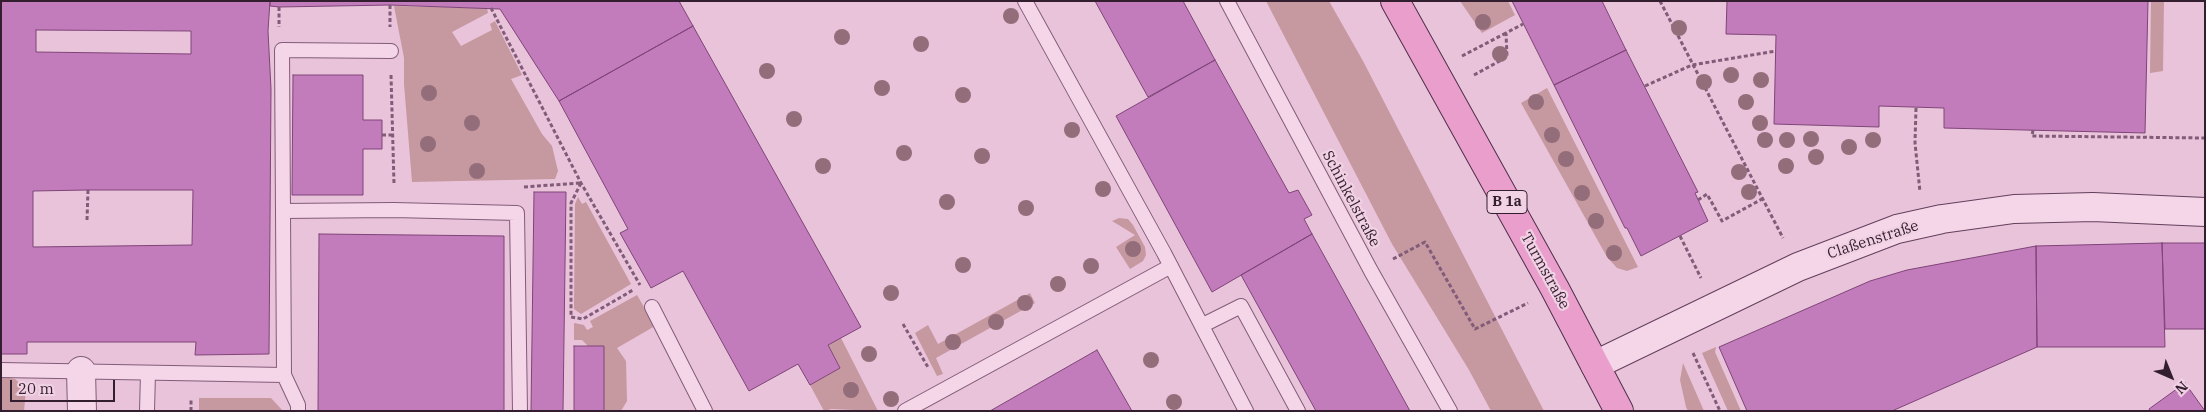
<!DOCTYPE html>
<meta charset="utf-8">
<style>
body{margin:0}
#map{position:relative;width:2206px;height:412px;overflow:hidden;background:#e9c3da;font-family:"IBM Plex Serif",serif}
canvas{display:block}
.frame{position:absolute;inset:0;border:2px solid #321e2f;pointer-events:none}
.north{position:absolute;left:2146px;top:352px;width:50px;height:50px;-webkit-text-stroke:4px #f1d1e4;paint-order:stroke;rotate:136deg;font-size:14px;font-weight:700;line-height:20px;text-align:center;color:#321e2f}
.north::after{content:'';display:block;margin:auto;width:18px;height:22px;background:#321e2f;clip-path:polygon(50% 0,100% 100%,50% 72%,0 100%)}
.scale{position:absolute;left:10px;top:380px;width:105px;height:22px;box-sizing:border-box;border:2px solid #321e2f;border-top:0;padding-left:6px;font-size:15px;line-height:18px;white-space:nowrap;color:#321e2f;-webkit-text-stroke:4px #f1d1e4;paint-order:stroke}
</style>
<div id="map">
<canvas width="2206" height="412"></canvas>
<div class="frame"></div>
<div class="north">N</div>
<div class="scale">20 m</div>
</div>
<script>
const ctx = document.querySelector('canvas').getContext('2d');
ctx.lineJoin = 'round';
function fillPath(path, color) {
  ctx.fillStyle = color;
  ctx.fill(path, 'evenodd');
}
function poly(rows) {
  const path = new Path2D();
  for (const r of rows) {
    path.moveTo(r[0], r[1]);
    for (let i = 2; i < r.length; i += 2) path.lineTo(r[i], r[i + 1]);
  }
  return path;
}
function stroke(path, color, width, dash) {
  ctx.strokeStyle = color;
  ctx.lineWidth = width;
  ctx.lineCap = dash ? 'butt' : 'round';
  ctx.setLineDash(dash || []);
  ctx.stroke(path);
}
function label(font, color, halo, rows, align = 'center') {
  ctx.font = font + ' "IBM Plex Serif",serif';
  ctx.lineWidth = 4.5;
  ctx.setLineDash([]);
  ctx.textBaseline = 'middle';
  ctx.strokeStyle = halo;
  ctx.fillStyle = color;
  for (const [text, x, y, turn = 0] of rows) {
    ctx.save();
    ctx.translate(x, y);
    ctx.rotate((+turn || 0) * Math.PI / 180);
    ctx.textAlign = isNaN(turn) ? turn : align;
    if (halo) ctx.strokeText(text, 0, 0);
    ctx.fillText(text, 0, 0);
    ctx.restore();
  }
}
const green = poly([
 [1266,1,1329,1,1363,61,1544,411,1491,411,1469,370,1392,244],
 [1460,1,1508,1,1515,15,1482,33],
 [2151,1,2164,1,2163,71,2150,73],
 [394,6,487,8,488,13,452,32,461,46,492,30,490,24,495,21,522,75,511,79,542,134,552,146,558,171,555,179,412,182,404,84,404,58],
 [1547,88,1638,267,1627,271,1617,268,1607,257,1521,103],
 [578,197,582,204,586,202,631,284,581,314,574,309,575,204],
 [1119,218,1128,219,1133,225,1145,247,1146,255,1143,261,1130,269,1116,247,1135,235,1112,221],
 [1030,293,1035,303,936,358,943,374,937,376,915,333,928,325,938,344],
 [637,295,655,326,617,348,626,361,627,401,621,411,604,411,604,346,588,346,582,340,574,340,574,323,584,325,587,330,593,327,590,321],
 [841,338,878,411,831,409,824,411,810,385,840,368,828,345],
 [1716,347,1715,352,1741,411,1728,411,1702,353],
 [1683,363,1704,411,1688,411,1686,407,1680,380],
 [1,376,15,379,26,389,24,411,1,411],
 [199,398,271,398,283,411,199,411]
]);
const building = poly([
 [1,1,270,1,268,31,271,89,269,354,195,355,196,342,27,342,27,354,1,354,1,1],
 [36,30,191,31,191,54,36,52,36,30],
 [88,190,193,190,192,245,33,247,33,191,88,190],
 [270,1,679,1,693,26,559,101,500,9,390,5,279,7,270,6,270,1],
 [1095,1,1183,1,1215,60,1148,97,1095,1],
 [1512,1,1602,1,1626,50,1554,85,1512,1],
 [1727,1,2148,1,2145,133,1944,128,1944,108,1879,106,1879,127,1774,124,1776,35,1726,34,1727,1],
 [693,26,861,327,828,345,840,368,810,385,798,364,749,391,683,271,651,288,620,233,628,229,559,101,693,26],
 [1626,50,1698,192,1695,193,1708,221,1641,256,1627,228,1625,228,1554,85,1626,50],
 [1215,60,1289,193,1298,190,1312,215,1304,219,1312,234,1212,292,1116,116,1215,60],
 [293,75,363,75,363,120,382,120,382,149,363,149,363,195,292,195,293,75],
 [534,192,566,192,563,411,531,411,534,192],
 [319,234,504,236,504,411,318,411,319,234],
 [1312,234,1378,353,1410,411,1316,411,1241,275,1312,234],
 [2162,243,2165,347,2037,347,2036,246,2162,243],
 [2162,243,2205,243,2205,329,2165,329,2162,243],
 [2036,246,2037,347,1892,411,1747,411,1719,347,1870,281,1907,270,2036,246],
 [574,346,604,346,604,411,574,411,574,346],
 [1097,350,1132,411,990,411,1097,350],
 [2185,383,2205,411,2150,411,2149,409,2185,383]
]);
const path = poly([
 [1660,1,1783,238],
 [390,5,390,27],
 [279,7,279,27],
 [491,8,581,183,640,285],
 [1462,56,1506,33],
 [391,75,394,184],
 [1474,75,1507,57,1506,33,1523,24],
 [1645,86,1692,65,1776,51],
 [1916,108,1915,143,1920,192],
 [2033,130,2032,136,2205,138],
 [382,135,393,135],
 [581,183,571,203,571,317,583,319,633,290],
 [524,187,580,183],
 [1698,200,1707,194,1722,221,1762,199],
 [87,220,88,190],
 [1680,236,1701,278],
 [1393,259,1425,242,1475,329,1528,303],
 [903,324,929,369],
 [1693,353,1720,411],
 [191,411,191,399]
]);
const lane = poly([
 [1025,1,1164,253,1246,411],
 [1227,1,1371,271,1450,411],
 [283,211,394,210,517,213,520,411],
 [652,307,705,411],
 [1203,325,1241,306,1298,411],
 [1,370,284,375,282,50,391,51],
 [284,375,298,405,298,411],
 [147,411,148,373],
 [905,411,1171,266]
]);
const street = poly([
 [81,371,82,411]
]);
const secondary = poly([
 [1595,365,1798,267,1897,229,1942,219,2014,209,2093,207,2205,212]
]);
const primary = poly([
 [1395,1,1555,289,1619,411]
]);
const trees = [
 [1011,16],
 [1483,22],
 [1679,28],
 [842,37],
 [921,44],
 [1500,54],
 [767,71],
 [1731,75],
 [1761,80],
 [1704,82],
 [882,88],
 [429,93],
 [963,95],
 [1536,102],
 [1746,102],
 [794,119],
 [472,123],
 [1760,123],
 [1072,130],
 [1552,135],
 [1811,139],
 [1765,140],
 [1787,140],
 [1873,140],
 [428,144],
 [1849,147],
 [904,153],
 [982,156],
 [1816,157],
 [1566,159],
 [823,166],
 [1786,166],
 [477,171],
 [1739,172],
 [1103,189],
 [1749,192],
 [1582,193],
 [947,202],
 [1026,208],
 [1596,221],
 [1133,249],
 [1614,253],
 [963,265],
 [1091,266],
 [1058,284],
 [891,293],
 [1025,303],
 [996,322],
 [953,342],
 [869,354],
 [1151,360],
 [851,390],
 [891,399],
 [1174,402]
];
const shields = [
 [1507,202,40]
];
const shieldNames = [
 ["B 1a",1507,202]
];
const streetNames = [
 ["Schinkelstraße",1351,199,62],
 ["Claßenstraße",1873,240,-18],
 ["Turmstraße",1545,271,61]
];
fillPath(green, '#c698a0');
fillPath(building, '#c37cbb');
stroke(building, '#7e4478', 1);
stroke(lane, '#815c78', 16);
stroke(street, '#815c78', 30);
stroke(secondary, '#633f5c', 30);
stroke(primary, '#4f2f4a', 30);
stroke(path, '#815c78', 3, [4, 2.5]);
stroke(lane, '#f5d5e8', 14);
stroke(street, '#f5d5e8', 28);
stroke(secondary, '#f5d5e8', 28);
stroke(primary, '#e99ecc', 28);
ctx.fillStyle = '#936d79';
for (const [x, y] of trees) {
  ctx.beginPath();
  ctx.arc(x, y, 8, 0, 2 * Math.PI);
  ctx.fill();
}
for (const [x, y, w] of shields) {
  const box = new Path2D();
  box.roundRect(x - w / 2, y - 11.5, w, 23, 4);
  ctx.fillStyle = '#f1d1e4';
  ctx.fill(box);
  stroke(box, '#321e2f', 1);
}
label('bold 14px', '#321e2f', null, shieldNames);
label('15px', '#321e2f', '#f1d1e4', streetNames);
</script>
